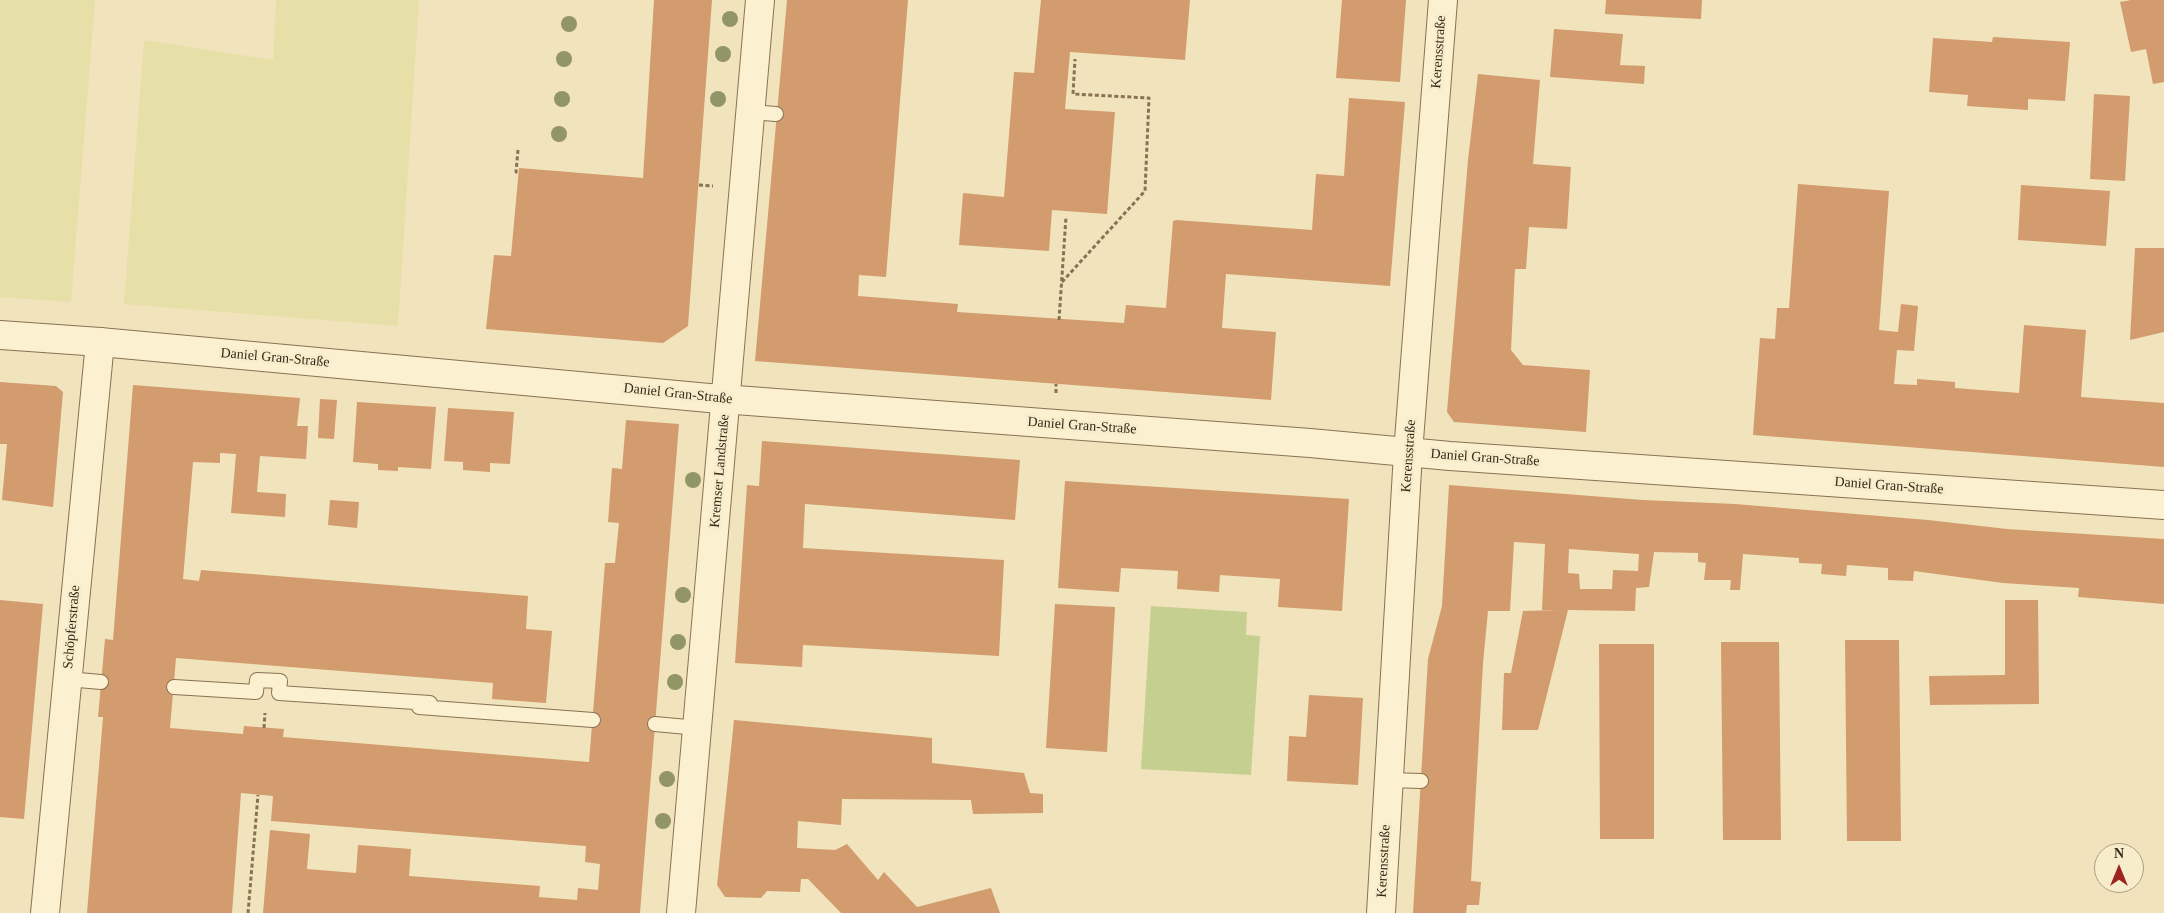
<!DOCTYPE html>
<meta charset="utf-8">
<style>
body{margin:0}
#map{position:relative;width:2164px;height:913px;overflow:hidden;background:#f1e3bb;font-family:Georgia,serif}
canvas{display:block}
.north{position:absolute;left:2094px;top:843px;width:50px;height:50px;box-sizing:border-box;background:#f8edcb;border:1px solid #ab9f84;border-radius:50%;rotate:0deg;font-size:14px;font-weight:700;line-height:20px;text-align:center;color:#37291a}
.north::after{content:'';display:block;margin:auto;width:18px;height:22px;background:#9c2520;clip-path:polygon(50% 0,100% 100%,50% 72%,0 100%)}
</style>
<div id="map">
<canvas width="2164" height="913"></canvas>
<div class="north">N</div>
</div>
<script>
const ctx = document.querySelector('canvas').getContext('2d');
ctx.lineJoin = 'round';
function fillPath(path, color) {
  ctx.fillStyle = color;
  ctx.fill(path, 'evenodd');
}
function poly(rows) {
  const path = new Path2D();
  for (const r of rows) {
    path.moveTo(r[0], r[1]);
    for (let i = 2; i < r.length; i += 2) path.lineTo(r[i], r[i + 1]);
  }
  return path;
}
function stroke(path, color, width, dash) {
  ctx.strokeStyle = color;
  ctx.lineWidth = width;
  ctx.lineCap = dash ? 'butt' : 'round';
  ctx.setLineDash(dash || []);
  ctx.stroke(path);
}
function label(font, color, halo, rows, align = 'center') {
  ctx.font = font + ' Georgia,serif';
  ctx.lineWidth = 5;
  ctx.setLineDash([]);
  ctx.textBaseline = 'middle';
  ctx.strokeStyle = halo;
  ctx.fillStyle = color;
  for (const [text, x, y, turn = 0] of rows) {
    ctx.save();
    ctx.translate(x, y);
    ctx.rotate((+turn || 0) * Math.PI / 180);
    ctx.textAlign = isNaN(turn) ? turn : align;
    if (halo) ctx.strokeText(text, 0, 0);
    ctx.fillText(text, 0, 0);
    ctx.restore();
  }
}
const farmland = poly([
 [0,0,95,0,71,302,0,297],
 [276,0,419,0,398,326,124,304,144,40,273,60]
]);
const green = poly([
 [1151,606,1247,612,1246,635,1260,636,1251,775,1141,769]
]);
const building = poly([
 [654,0,712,0,688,326,663,343,486,329,494,255,511,256,519,168,643,178],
 [787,0,908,0,886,277,859,275,858,296,958,304,957,312,1124,323,1126,305,1166,308,1173,221,1176,220,1312,230,1316,174,1344,176,1349,98,1405,102,1390,286,1226,274,1222,328,1276,332,1271,400,755,361],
 [1041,0,1190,0,1185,60,1070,52,1065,109,1115,112,1107,214,1052,210,1049,251,959,245,963,193,1004,197,1014,72,1034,73],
 [1342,0,1406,0,1400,82,1336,78],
 [1606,0,1702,0,1701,19,1605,14],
 [2131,0,2164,0,2164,82,2153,84,2146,49,2131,52,2120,2],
 [1554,29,1623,34,1620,65,1645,66,1644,84,1550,77],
 [1993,37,2070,42,2065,101,2028,99,2028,110,1967,106,1968,95,1929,92,1933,38,1992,42],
 [1478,74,1540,80,1533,164,1571,167,1567,229,1529,227,1526,269,1515,269,1511,350,1523,365,1590,370,1586,432,1454,422,1447,412,1468,160],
 [2094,94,2130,96,2125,181,2090,179],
 [1798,184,1889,191,1879,330,1898,332,1901,304,1918,306,1914,351,1897,350,1894,384,1917,385,1917,379,1955,382,1955,388,2019,393,2024,325,2086,330,2081,397,2164,403,2164,467,1753,435,1760,338,1775,339,1777,308,1789,308],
 [2021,185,2110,191,2106,246,2018,240],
 [2135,248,2164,248,2164,332,2130,340],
 [0,382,56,386,63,392,53,507,2,500,7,444,0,444],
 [133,385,300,398,297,426,308,426,306,459,260,456,257,492,286,494,285,517,231,513,236,454,220,453,220,463,193,462,183,579,199,581,201,570,528,596,526,629,552,631,546,703,492,699,493,683,176,658,170,728,243,734,244,726,284,729,283,737,589,762,605,563,615,563,619,523,608,522,612,468,622,469,626,420,679,424,640,913,263,913,270,830,310,834,307,869,356,873,358,845,411,849,409,876,540,886,539,897,577,900,578,888,598,890,600,864,585,862,586,846,271,821,273,796,241,793,232,913,87,913,103,717,98,717,105,639,113,640],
 [320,399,337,400,334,439,318,438],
 [357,402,436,407,431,469,398,467,398,471,378,470,378,464,353,462],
 [448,408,514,412,510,464,490,463,490,472,463,470,463,462,444,461],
 [762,441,1020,460,1015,520,805,504,803,548,1004,560,999,656,803,645,802,667,735,663,747,485,759,486],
 [1065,481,1349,499,1342,611,1278,607,1280,579,1220,575,1219,592,1177,589,1178,571,1121,568,1119,592,1058,588],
 [1449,485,1643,500,1735,504,1928,520,2007,529,2164,539,2164,604,2078,597,2079,588,2003,583,1914,571,1913,581,1888,580,1888,568,1847,565,1846,576,1821,574,1822,564,1799,563,1799,558,1743,554,1740,590,1730,590,1731,580,1704,580,1706,563,1698,562,1698,553,1654,552,1649,587,1636,588,1635,611,1568,610,1538,730,1502,730,1504,673,1511,673,1523,611,1559,610,1542,610,1545,544,1514,542,1510,611,1488,611,1483,663,1471,881,1481,882,1479,905,1467,905,1466,913,1413,913,1428,659,1442,606],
 [1569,549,1639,554,1638,571,1613,570,1612,589,1580,589,1579,574,1568,573],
 [330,500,359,502,357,528,328,525],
 [0,600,43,604,24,819,0,817],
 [2005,600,2038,600,2039,704,1930,705,1929,676,2005,675],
 [1055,604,1115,607,1107,752,1046,748],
 [1845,640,1899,640,1901,841,1847,841],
 [1721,642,1779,642,1781,840,1723,840],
 [1599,644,1654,644,1654,839,1600,839],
 [1309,695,1363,698,1358,785,1287,781,1289,736,1306,737],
 [734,720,932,738,932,763,1024,773,1030,793,1043,794,1043,813,973,814,971,800,842,799,841,825,798,821,797,848,835,850,847,844,878,880,884,872,917,907,991,888,1000,913,841,913,808,879,801,879,800,892,767,891,761,898,725,897,717,885]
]);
const path = poly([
 [518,150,516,172,519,172],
 [699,185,713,186],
 [1062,282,1145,191,1149,98,1073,94,1075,59],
 [1059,320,1066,217],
 [1056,393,1056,384],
 [264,728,265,713],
 [248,913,258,795]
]);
const service = poly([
 [751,112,776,114],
 [67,679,101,682],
 [174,687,256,692,257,680,280,681,279,693,430,703],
 [419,707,593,720],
 [655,724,698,728],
 [1389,780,1421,781]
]);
const minor = poly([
 [45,913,100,342],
 [681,913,760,0],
 [1381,913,1408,453,1443,0]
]);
const tertiary = poly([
 [0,335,100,342,709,398,1310,443,1450,456,2164,505]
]);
const trees = [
 [730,19],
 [569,24],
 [723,54],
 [564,59],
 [562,99],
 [718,99],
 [559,134],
 [693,480],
 [683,595],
 [678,642],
 [675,682],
 [667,779],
 [663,821]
];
const streetNames = [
 ["Kerensstraße",1439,52,-86],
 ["Daniel Gran-Straße",275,358,5],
 ["Daniel Gran-Straße",678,394,6],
 ["Daniel Gran-Straße",1082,426,4],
 ["Kerensstraße",1409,456,-86],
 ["Daniel Gran-Straße",1485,458,4],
 ["Kremser Landstraße",720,471,-85],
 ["Daniel Gran-Straße",1889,486,4],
 ["Schöpferstraße",72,627,-85],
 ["Kerensstraße",1384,861,-87]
];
fillPath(farmland, '#e7dfa8');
fillPath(green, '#c5cf8f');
fillPath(building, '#d29c6e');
stroke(service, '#897254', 16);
stroke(minor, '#897254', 30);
stroke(tertiary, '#897254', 30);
stroke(path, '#897254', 3, [4, 2.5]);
stroke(service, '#fbf0cf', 14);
stroke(minor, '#fbf0cf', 28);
stroke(tertiary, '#fbf0cf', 28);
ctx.fillStyle = '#929565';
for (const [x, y] of trees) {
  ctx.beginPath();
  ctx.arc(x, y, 8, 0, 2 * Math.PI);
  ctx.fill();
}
label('14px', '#37291a', '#f8edcb', streetNames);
</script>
